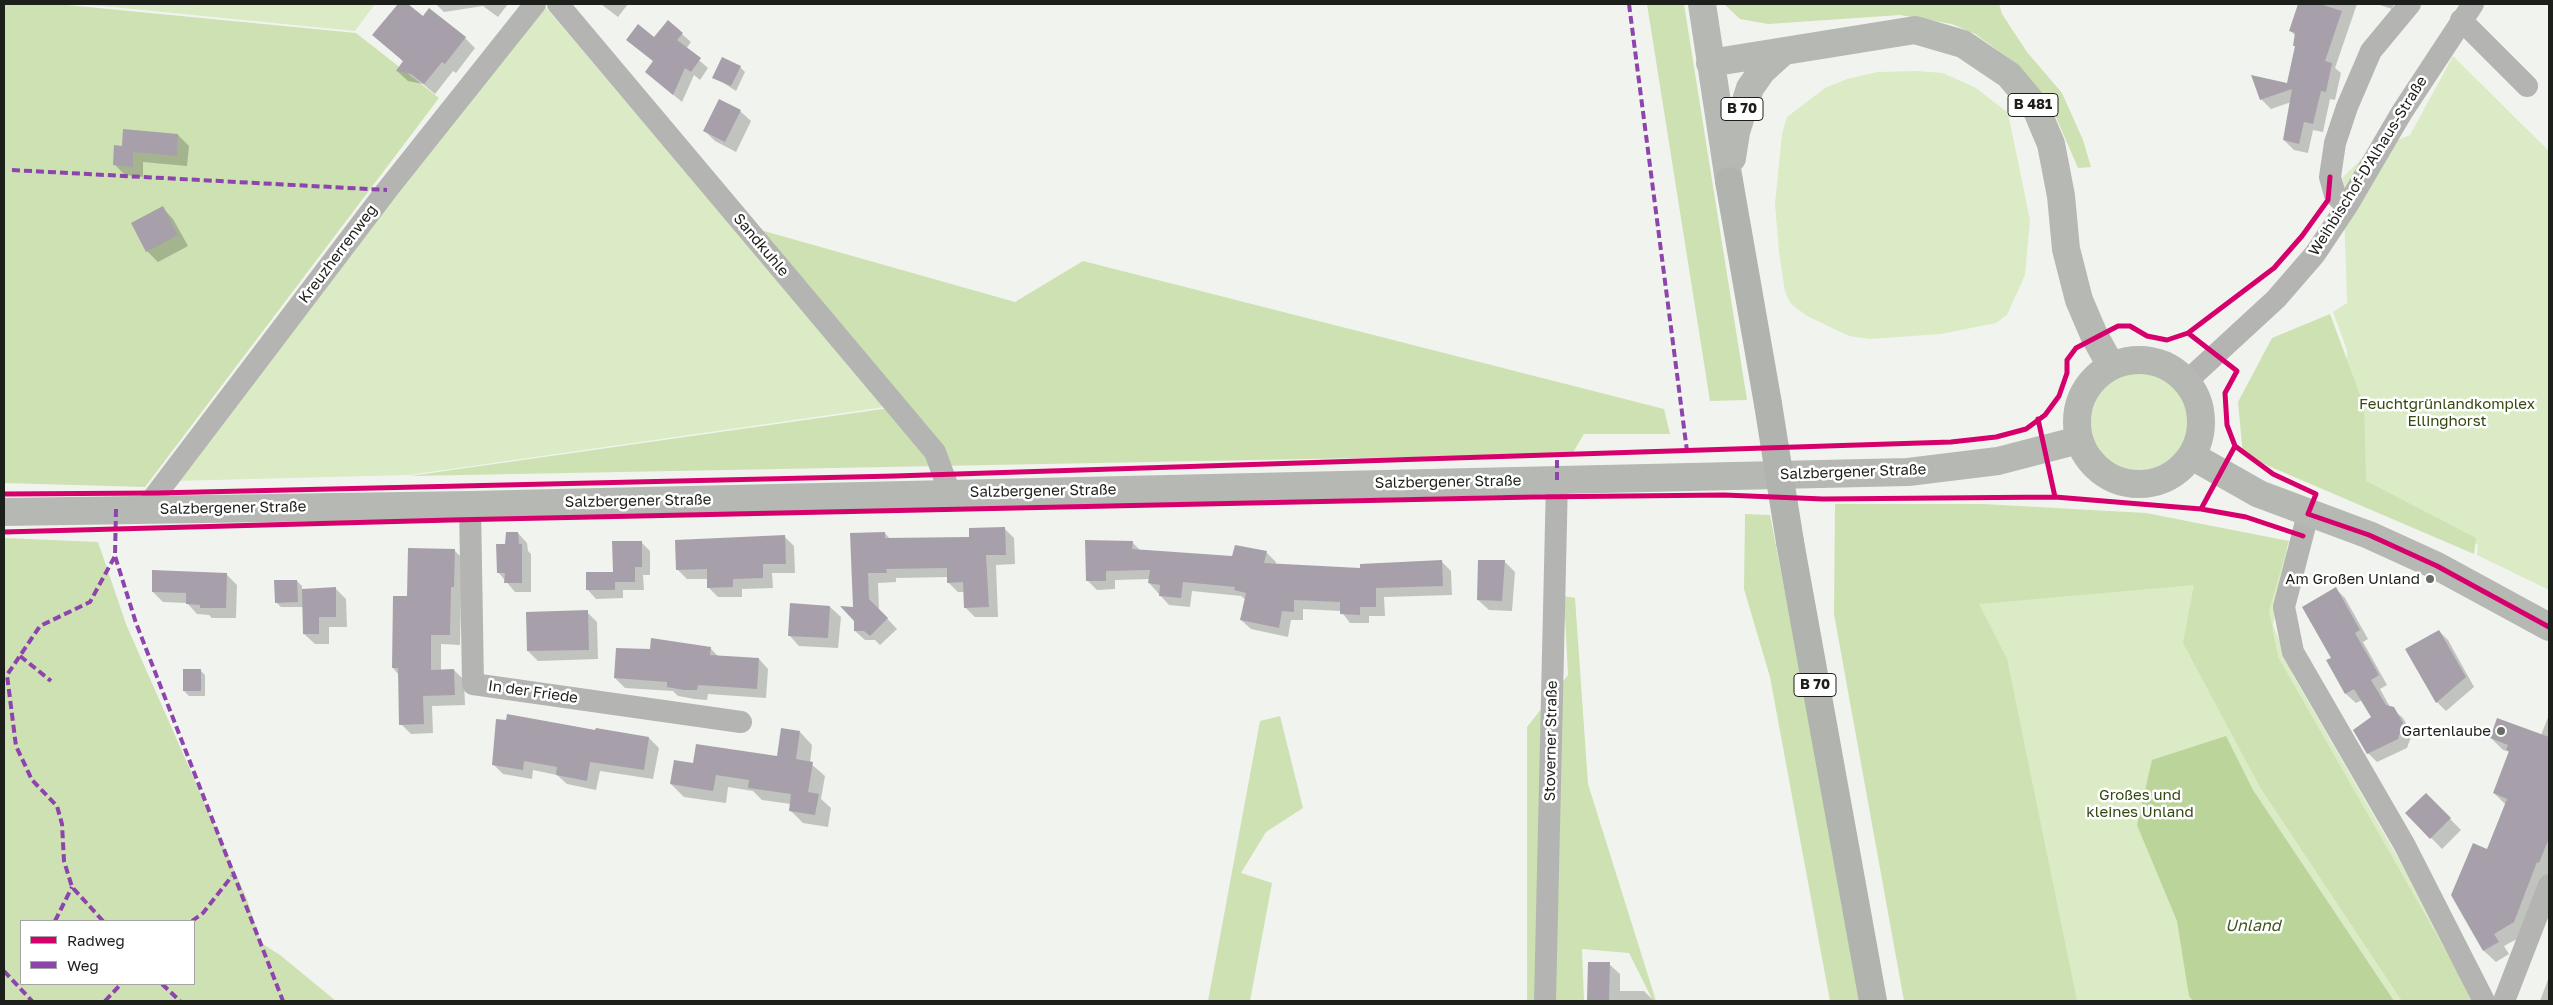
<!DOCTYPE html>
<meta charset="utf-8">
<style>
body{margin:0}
#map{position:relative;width:2553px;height:1005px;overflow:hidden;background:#f1f4ee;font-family:"Golos Text",sans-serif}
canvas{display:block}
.frame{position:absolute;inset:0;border:5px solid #1d1f1b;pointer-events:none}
.legend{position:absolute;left:20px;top:920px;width:175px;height:65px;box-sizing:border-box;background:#fff;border:1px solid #a5a5a4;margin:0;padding:6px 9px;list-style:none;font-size:15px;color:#1d1f1b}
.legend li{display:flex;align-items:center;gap:10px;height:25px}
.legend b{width:25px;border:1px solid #a5a5a4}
</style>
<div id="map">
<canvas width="2553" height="1005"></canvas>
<div class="frame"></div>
<ul class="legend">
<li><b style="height:6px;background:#d6006c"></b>Radweg</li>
<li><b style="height:6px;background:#8e44ad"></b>Weg</li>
</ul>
</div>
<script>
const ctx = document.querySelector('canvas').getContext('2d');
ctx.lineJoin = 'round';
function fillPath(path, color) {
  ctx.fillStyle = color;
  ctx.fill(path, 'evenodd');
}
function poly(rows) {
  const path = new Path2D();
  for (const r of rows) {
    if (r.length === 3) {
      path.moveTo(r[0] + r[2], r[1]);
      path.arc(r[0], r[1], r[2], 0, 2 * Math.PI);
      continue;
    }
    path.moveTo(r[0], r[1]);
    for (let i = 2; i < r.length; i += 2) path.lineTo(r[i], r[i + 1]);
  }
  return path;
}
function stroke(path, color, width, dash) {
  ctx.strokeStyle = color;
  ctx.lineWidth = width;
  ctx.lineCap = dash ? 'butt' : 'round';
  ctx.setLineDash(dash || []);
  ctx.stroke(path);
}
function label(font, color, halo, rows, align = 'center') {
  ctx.font = font + ' "Golos Text",sans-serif';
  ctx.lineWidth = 5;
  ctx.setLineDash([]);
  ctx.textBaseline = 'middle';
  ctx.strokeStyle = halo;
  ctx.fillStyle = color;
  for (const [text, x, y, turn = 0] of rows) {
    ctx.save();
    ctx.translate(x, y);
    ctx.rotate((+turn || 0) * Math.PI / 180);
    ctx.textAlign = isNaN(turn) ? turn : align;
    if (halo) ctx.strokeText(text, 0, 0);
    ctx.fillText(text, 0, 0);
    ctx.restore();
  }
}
const green = poly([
 [82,4,375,4,355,31],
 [543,4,885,407,409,475,174,481],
 [2453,56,2549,151,2549,590,2477,555,2478,545,2341,483,2347,350,2333,312,2347,303,2343,177,2370,151,2410,135],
 [1917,71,1943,73,1976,88,2008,113,2030,220,2025,275,2007,315,1996,323,1941,334,1869,339,1849,336,1807,316,1791,304,1785,292,1779,252,1775,204,1782,134,1787,117,1825,88,1847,79,1878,72],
 [2140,422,49],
 [1946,517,2271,545,2290,552,2273,625,2293,675,2449,947,2474,1001,1983,1001]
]);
const forest = poly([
 [4,4,57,4,356,33,439,98,145,487,4,483],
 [1647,4,1684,4,1747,400,1710,401],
 [1724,4,1999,4,2002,14,2027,52,2062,93,2083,140,2091,167,2078,168,2049,101,2017,64,1975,34,1952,24,1900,15,1768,24,1740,19],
 [757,229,1015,302,1083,261,1664,409,1670,434,1584,434,1572,454,410,476,904,406],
 [2330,314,2364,406,2366,481,2476,538,2474,554,2243,455,2238,402,2272,338],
 [1835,504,1983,504,2146,513,2289,541,2269,611,2278,657,2464,983,2471,1001,2402,1001,2260,787,2183,643,2194,585,1979,604,2007,659,2077,1001,1904,1001,1834,614],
 [1745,514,1770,515,1864,1001,1830,1001,1770,677,1744,589],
 [4,538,98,542,126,624,247,899,261,943,280,955,336,1001,4,1001],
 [194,921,194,984,21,984,21,921],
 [1564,596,1575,598,1588,784,1656,1001,1653,1001,1629,953,1582,949,1584,1001,1527,1001,1527,727,1568,675],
 [1280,716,1303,808,1266,832,1241,873,1272,883,1250,1001,1208,1001,1260,721]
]);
const water = poly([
 [2226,736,2253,790,2394,1001,2193,1001,2189,996,2177,921,2137,825,2152,760]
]);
const shadow = poly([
 [399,4,406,4,423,17,465,38,475,48,456,73,453,71,435,94,423,84,408,81,397,71,404,62,374,35],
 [436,4,508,4,498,17,483,6,444,12],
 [601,4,628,4,618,17],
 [2300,4,2357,4,2335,68,2341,73,2335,100,2330,99,2323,132,2313,130,2308,153,2294,150,2284,140,2291,102,2271,109,2261,99,2288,84,2296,47,2296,36,2291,31],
 [2377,4,2394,4,2392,9],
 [668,22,691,42,686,49,708,68,700,80,694,75,682,102,646,72,654,62,628,40,655,39],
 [740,67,745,72,736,91,714,77],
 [740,111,751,121,736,152,715,141,705,131],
 [178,135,189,146,187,166,143,162,143,177,125,175,114,164,123,147],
 [163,208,173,219,188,246,158,262,147,251],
 [1004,528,1014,538,1015,564,996,565,998,617,975,617,965,607,965,592,958,592,948,582,948,577,896,578,896,582,878,583,879,610,897,629,880,645,875,640,865,640,855,631,852,534,885,533,890,539,970,538],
 [518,533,527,543,528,551,531,554,531,592,515,592,498,572,507,545],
 [784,536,794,546,795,573,772,573,773,588,742,589,742,597,718,597,708,587,708,579,687,579,677,569],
 [641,542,650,551,650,575,643,575,644,590,623,590,623,598,596,599,588,590,614,573],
 [1132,542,1141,551,1234,557,1266,552,1276,562,1275,565,1361,569,1442,562,1451,571,1452,595,1384,597,1385,616,1369,616,1369,623,1350,623,1341,611,1303,609,1303,620,1291,620,1288,637,1251,629,1241,620,1246,600,1241,596,1192,591,1190,607,1169,605,1149,583,1150,579,1115,580,1115,589,1097,590,1087,580],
 [454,550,464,560,461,597,460,645,441,644,441,671,454,670,464,680,465,705,432,706,433,733,411,734,401,724,399,675,393,668,409,597],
 [1504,561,1515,572,1512,611,1489,610,1478,600],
 [226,574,237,585,236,618,212,618,209,615,197,614,187,603,163,602,153,592],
 [297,581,302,586,302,590,336,589,346,599,347,627,329,627,329,644,315,644,304,634,304,607,281,607,276,602],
 [2336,589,2345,598,2368,639,2363,642,2387,685,2380,689,2390,707,2403,718,2412,734,2407,748,2377,762,2368,753,2372,718,2362,700,2356,703,2346,694,2328,661,2333,658],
 [791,604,830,607,841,617,838,648,799,646,789,635],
 [587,612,597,622,598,659,538,661,528,651],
 [2439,631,2448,640,2474,687,2446,711,2437,702,2407,650],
 [710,648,719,657,759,659,768,669,766,698,708,694,707,700,695,699,678,696,673,691,625,688,615,678],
 [200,670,205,675,205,696,189,696,184,691],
 [2549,715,2549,873,2526,934,2504,946,2509,954,2496,962,2484,951,2452,895,2488,851,2506,805,2494,793,2510,752,2503,750,2491,738,2541,735],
 [596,732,649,738,659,748,653,779,600,771,596,790,567,784,557,775,533,770,532,779,503,774,493,764],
 [800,732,812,745,810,763,825,776,821,799,831,808,828,827,803,823,790,810,791,804,762,800,753,791,728,787,726,803,684,797,671,784,695,765,778,758],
 [2426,795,2461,830,2442,849,2407,813],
 [1589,963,1609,964,1620,974,1620,991,1644,991,1654,1001,1588,1001],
 [2549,977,2549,1001,2540,1001]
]);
const building = poly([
 [398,4,408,4,423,16,429,8,466,37,445,64,442,62,424,84,411,74,396,71,403,61,372,35],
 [2298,4,2320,4,2342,11,2325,61,2332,63,2326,92,2321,91,2313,124,2304,122,2299,144,2283,140,2292,89,2260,100,2251,75,2287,83,2295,46,2293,46,2295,33,2289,31],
 [668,20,683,33,677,40,701,58,691,72,685,68,673,95,645,72,653,61,626,40,638,24,654,37],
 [722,57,741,66,731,86,712,78],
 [719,99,741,110,725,142,703,131],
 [123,129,178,134,177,156,133,152,133,167,113,165,114,145,122,146],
 [163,206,178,235,146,252,131,223],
 [1005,527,1006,555,986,555,989,607,964,608,963,582,947,583,947,568,886,569,887,573,868,573,869,599,888,618,870,636,864,631,854,631,854,621,840,606,853,607,850,533,885,532,885,538,969,537,969,528],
 [506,532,518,532,519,544,522,544,522,583,504,583,505,573,497,573,496,544,505,544],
 [785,535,786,564,763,564,763,578,733,579,733,587,707,588,707,569,676,570,675,540],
 [1085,540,1133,541,1132,549,1232,556,1235,545,1267,551,1264,563,1360,568,1360,564,1442,560,1443,586,1376,588,1376,607,1360,607,1360,615,1340,614,1340,602,1294,600,1294,612,1282,611,1279,628,1240,620,1246,593,1234,590,1235,587,1183,582,1181,598,1159,596,1160,585,1148,583,1150,570,1106,571,1106,581,1086,581],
 [612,541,642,541,642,567,635,567,635,582,615,582,615,590,586,590,586,572,613,572],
 [408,548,455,549,454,587,451,587,450,635,431,635,431,670,454,669,455,695,423,696,424,724,399,725,398,668,392,668,393,596,407,596],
 [1478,560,1505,560,1502,601,1477,600],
 [152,570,227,573,226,608,200,608,200,605,186,604,186,593,152,592],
 [274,580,297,580,298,602,275,603],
 [336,587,336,617,319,617,319,634,303,634,302,589],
 [2336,587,2360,630,2355,633,2379,675,2371,680,2386,705,2394,707,2403,723,2398,739,2367,754,2353,730,2371,717,2354,689,2345,694,2326,660,2331,658,2302,607],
 [790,603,830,606,828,638,788,636],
 [588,610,589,650,527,651,526,612],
 [2439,630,2466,677,2436,703,2405,649],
 [651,638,711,647,710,655,759,658,757,689,698,685,697,690,684,690,667,687,667,682,614,678,616,648,650,649],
 [183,669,201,669,201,691,183,691],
 [507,714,595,730,596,728,649,737,644,770,590,762,587,781,556,775,557,767,524,761,523,770,492,765,496,719,506,720],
 [2497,718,2549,737,2549,838,2539,863,2537,862,2514,922,2494,934,2499,942,2483,951,2451,895,2473,843,2487,849,2507,799,2493,793,2509,751,2506,750,2508,745,2490,738],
 [781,728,800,731,796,759,813,762,808,792,819,794,815,815,789,811,791,794,748,788,749,780,716,775,713,791,670,784,674,760,693,763,696,744,777,756],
 [2426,793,2451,818,2430,839,2405,813],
 [1588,962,1610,962,1609,1001,1587,1001]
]);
const path = poly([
 [1911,498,2055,497,2201,509,2249,518]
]);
const minor = poly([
 [558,4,935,452,950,493],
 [2461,20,2527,86],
 [2347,206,2335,195,2330,177,2335,143,2347,107,2371,51,2410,4],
 [2187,381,2276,299,2315,254,2347,206,2402,112,2473,4],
 [470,505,473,684,741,722],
 [145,509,387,190,535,4],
 [2308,514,2284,607,2293,652,2404,844,2484,1001],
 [1545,1001,1557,480],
 [2504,1001,2549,885]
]);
const major = poly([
 [1702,4,1729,181],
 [1710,63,1915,30,1963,44,2009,75,2035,106,2051,144,2061,196,2066,249,2079,300,2094,335,2111,366],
 [1732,158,1736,132,1750,88,1762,71,1784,51],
 [2139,422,62],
 [2192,456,2259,494,2369,535,2437,566,2549,627],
 [4,512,470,505,1908,472,1998,461,2079,440]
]);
const highway = poly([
 [1729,181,1768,404],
 [1790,542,1873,1001]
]);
const highwayBridge = poly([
 [1768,404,1790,542]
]);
const quiet = poly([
 [1629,4,1687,451],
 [12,170,387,190],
 [1557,480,1557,455],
 [116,509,115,556,136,623,283,1001],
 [20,656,51,681],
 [55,921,72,887],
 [103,921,72,887,64,861,62,824,57,806,32,780,16,746,7,675,40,626,90,602,115,556],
 [192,921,203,913,232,876],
 [4,971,32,1001],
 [162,984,180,1001],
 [105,1001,121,984]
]);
const cycleway = poly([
 [2188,333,2274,268,2302,236,2328,200,2330,177],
 [2038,419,2055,497],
 [4,494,157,493,895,476,1951,442,1996,437,2026,429,2045,415,2059,396,2067,373,2067,360,2076,348,2118,326,2130,326,2147,336,2167,340,2188,333,2237,371,2225,393,2227,425,2235,446,2273,474,2316,494,2308,514,2369,535,2437,566,2549,627],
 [2201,509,2235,446],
 [4,532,451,520,1533,497,1724,495,1823,499,2055,497,2201,509,2246,517,2303,536]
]);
const markers = [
 [2430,579,5,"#676a65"],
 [2501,731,5,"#676a65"]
];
const shields = [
 [2033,105,50],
 [1742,109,42],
 [1815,685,42]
];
const shieldNames = [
 ["B 481",2033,105],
 ["B 70",1742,109],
 ["B 70",1815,685]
];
const streetNames = [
 ["Weihbischof-D'Alhaus-Straße",2368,166,-58],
 ["Sandkuhle",761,245,50],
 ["Kreuzherrenweg",338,254,-53],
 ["Salzbergener Straße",1853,472,-2],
 ["Salzbergener Straße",1448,482,-1],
 ["Salzbergener Straße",1043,491,-1],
 ["Salzbergener Straße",638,501,-1],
 ["Salzbergener Straße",233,508,-1],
 ["In der Friede",533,692,8],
 ["Stoverner Straße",1551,741,-89]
];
const parkNames = [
 ["Feuchtgrünlandkomplex",2447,404],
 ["Ellinghorst",2447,421],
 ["Großes und",2140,795],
 ["kleines Unland",2140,812]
];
const poiNames = [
 ["Am Großen Unland",2420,579],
 ["Gartenlaube",2491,731]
];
const waterNames = [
 ["Unland",2253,926]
];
fillPath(green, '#daebc6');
fillPath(forest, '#cde1b2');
fillPath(water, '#bbd49a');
fillPath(shadow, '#0003');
fillPath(building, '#a7a0aa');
stroke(path, '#afb0ad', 3, [1, 4]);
stroke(minor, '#b4b5b2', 22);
stroke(major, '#b6b8b3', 28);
stroke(highway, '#b0b3ae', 28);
stroke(highwayBridge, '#b0b3ae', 28);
stroke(quiet, '#8e44ad', 4, [8, 4]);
stroke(cycleway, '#d6006c', 5);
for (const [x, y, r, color] of markers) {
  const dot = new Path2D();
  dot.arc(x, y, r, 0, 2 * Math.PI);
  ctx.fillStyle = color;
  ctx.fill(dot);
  stroke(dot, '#fff', 2);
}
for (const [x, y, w] of shields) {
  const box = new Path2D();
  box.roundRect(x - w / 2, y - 11.5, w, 23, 4);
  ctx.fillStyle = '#fff';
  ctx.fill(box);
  stroke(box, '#1d1f1b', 1);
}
label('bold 14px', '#1d1f1b', null, shieldNames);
label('15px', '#1d1f1b', '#fff', streetNames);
label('15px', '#33480e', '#fff', parkNames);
label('15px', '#1d1f1b', '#fff', poiNames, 'right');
label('italic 16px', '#41571f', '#fff', waterNames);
</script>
